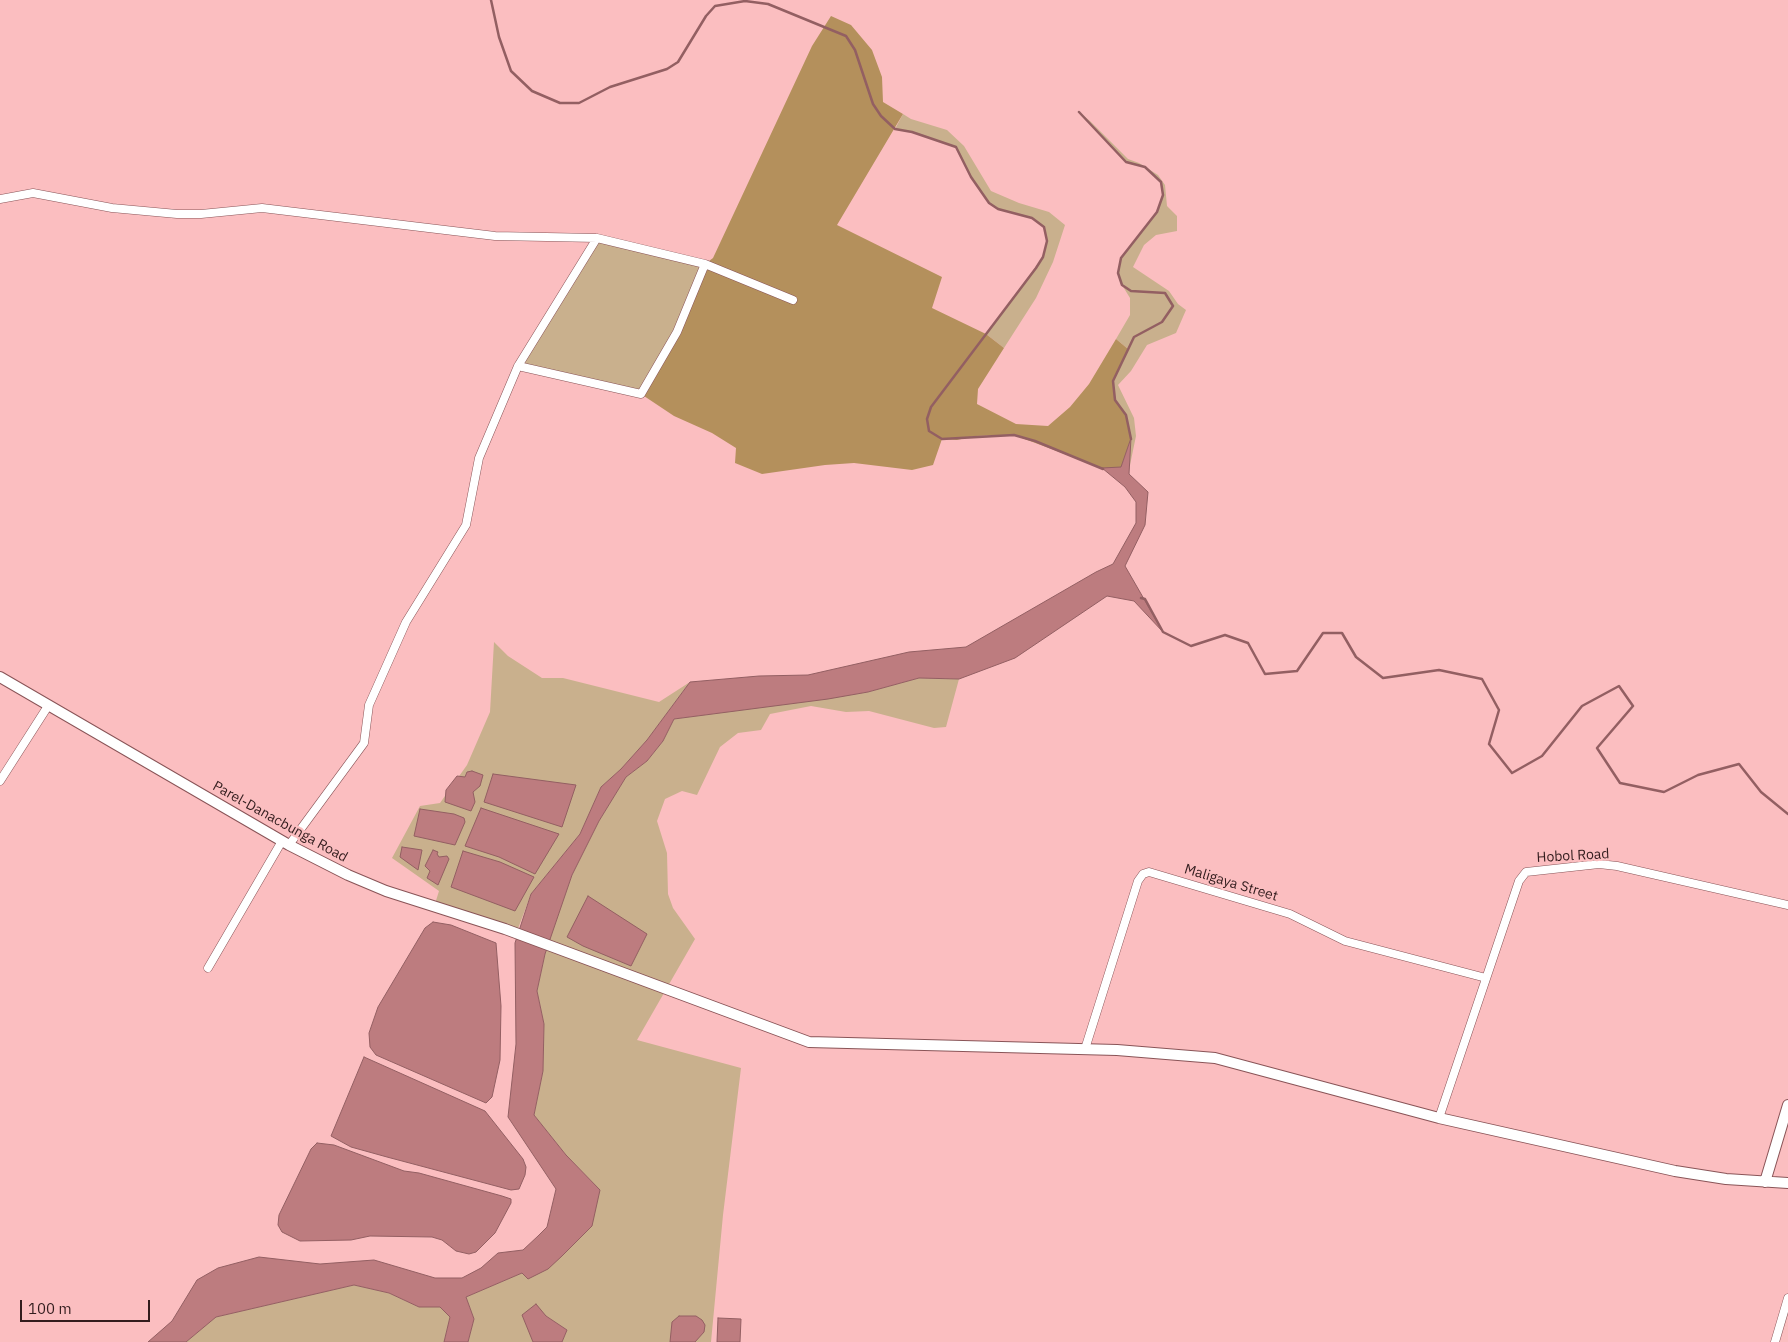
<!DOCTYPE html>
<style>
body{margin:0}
#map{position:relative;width:1788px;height:1342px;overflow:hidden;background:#fbbec0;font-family:"IBM Plex Sans",sans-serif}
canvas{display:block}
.scale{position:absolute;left:20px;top:1300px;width:130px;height:22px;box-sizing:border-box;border:2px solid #321c1d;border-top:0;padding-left:6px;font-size:15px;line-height:18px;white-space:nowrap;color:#321c1d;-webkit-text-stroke:4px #fbbec0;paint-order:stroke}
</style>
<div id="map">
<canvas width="1788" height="1342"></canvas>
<div class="scale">100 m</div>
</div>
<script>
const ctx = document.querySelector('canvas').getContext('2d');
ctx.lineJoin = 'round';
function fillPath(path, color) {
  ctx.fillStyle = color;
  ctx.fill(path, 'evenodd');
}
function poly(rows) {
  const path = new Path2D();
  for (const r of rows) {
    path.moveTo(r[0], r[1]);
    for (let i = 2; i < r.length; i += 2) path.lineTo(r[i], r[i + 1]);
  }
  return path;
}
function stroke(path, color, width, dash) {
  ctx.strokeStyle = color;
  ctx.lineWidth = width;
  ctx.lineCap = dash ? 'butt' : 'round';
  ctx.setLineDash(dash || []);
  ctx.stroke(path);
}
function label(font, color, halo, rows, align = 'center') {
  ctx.font = font + ' "IBM Plex Sans",sans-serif';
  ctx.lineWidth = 4.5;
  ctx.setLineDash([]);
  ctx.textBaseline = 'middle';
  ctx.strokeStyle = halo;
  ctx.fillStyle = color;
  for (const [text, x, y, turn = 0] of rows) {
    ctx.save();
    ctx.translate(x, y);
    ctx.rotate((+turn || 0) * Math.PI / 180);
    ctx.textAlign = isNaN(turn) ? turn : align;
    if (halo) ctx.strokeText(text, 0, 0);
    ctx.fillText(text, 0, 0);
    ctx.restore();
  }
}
const green = poly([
 [1079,112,1090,121,1128,159,1139,163,1158,175,1165,185,1167,206,1177,216,1177,231,1156,235,1144,245,1133,267,1169,291,1178,304,1186,310,1176,333,1147,345,1131,371,1118,385,1134,418,1136,436,1130,465,1126,415,1115,400,1113,381,1128,349,1116,339,1130,315,1130,298,1122,285,1118,273,1121,258,1157,212,1163,195,1161,181,1145,167,1126,162],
 [903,114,911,119,947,130,964,146,991,191,1019,203,1049,212,1065,225,1053,262,1036,298,1004,348,986,334,1043,257,1047,241,1044,227,1032,218,998,209,989,203,971,177,956,147,912,132,895,129],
 [597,238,705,264,677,332,641,394,518,366],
 [494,642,508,656,542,678,563,678,659,702,690,682,647,740,621,769,601,787,580,834,531,894,516,934,434,907,439,891,392,858,420,806,440,803,467,765,490,712],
 [919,678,959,679,946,727,934,728,869,711,846,712,811,706,770,714,761,730,738,733,720,747,697,795,682,791,665,799,657,821,667,853,668,894,673,908,695,939,637,1040,741,1068,723,1215,711,1342,562,1342,567,1330,546,1316,532,1339,533,1342,468,1342,474,1319,466,1297,522,1273,600,1190,566,1155,534,1115,543,1071,544,1024,537,991,547,945,572,875,599,821,626,777,647,761,663,741,674,719,868,692],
 [354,1285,389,1293,419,1307,440,1307,450,1317,444,1342,186,1342,216,1317]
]);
const forest = poly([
 [831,16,851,25,872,50,882,77,883,102,903,114,837,225,942,277,932,308,986,334,1004,348,978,389,977,404,1016,424,1048,426,1070,407,1089,384,1116,339,1128,349,1113,381,1115,400,1126,415,1131,438,1121,468,1102,468,1014,435,975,436,957,440,942,439,933,465,912,470,854,463,825,465,762,474,735,463,736,448,712,433,674,416,641,394,677,332,705,264,713,258,812,46]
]);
const water = poly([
 [1131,438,1129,474,1148,492,1145,525,1125,566,1163,632,1134,601,1107,596,1015,658,959,679,919,678,868,692,828,699,674,719,663,741,647,761,626,777,599,821,572,875,545,954,537,991,544,1024,543,1071,534,1115,566,1155,600,1190,592,1226,562,1256,548,1269,528,1279,522,1273,466,1297,474,1319,468,1342,444,1342,450,1317,440,1307,419,1307,389,1293,354,1285,216,1317,186,1342,148,1342,172,1321,197,1280,218,1268,259,1257,320,1264,374,1260,435,1278,462,1278,481,1268,498,1253,523,1250,538,1236,547,1227,556,1189,508,1117,516,1044,515,943,531,894,580,834,601,787,621,769,647,740,690,682,759,676,808,675,909,652,966,647,1096,572,1113,564,1136,523,1136,502,1125,487,1102,468,1121,467,1131,438],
 [472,771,483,775,480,786,473,792,475,802,471,811,445,802,446,790,457,776,465,777,467,772,472,771],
 [493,774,576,785,562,827,484,802,493,774],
 [481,808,559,834,535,874,499,857,465,846,481,808],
 [420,809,454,814,464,818,465,822,455,845,414,836,420,809],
 [402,847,422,850,418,870,400,857,402,847],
 [433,850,438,852,437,854,439,857,447,856,449,859,438,885,427,878,430,871,425,866,433,850],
 [463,851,500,862,534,877,515,911,451,887,463,851],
 [588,896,647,934,631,966,583,946,567,937,588,896],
 [433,922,451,925,496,943,501,1006,500,1060,492,1097,486,1103,376,1055,370,1047,369,1033,378,1007,425,928,433,922],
 [364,1057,485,1111,523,1159,526,1167,525,1175,519,1189,511,1190,387,1157,351,1147,331,1136,364,1057],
 [317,1143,334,1145,404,1171,419,1173,502,1196,511,1199,511,1203,495,1233,476,1252,469,1254,456,1251,442,1240,432,1237,370,1236,351,1240,300,1241,282,1232,278,1225,279,1215,311,1149,317,1143],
 [536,1304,546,1316,567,1330,562,1342,533,1342,522,1315,536,1304],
 [679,1316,696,1316,702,1320,705,1325,704,1332,695,1342,670,1342,672,1322,679,1316],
 [718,1318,741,1319,740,1342,717,1342,718,1318]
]);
const stream = poly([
 [491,0,499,37,511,71,532,91,560,103,579,103,610,87,667,69,678,62,706,16,715,6,745,1,768,4,846,36,855,50,873,104,881,116,895,129,912,132,956,147,971,177,989,203,998,209,1032,218,1044,227,1047,241,1043,257,1036,268,931,407,927,419,929,431,942,439,1014,435,1035,441,1103,469],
 [1079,112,1126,162,1145,167,1161,182,1163,195,1157,212,1121,258,1118,273,1122,285,1131,291,1165,293,1173,306,1162,322,1134,337,1113,381,1115,400,1126,415,1131,439],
 [1141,598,1145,599,1163,632,1191,646,1225,635,1248,643,1265,674,1297,671,1323,633,1342,633,1356,657,1383,678,1439,670,1482,679,1499,710,1489,744,1512,773,1542,756,1582,706,1619,686,1633,706,1597,748,1620,783,1664,792,1698,775,1739,764,1761,792,1788,814]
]);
const street = poly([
 [0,199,33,193,112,208,177,214,201,214,262,208,495,236,597,238,705,264,677,332,641,394,518,366],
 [705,264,793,300],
 [0,781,48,706],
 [289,845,364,743,369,705,406,622,466,525,479,458,518,366,597,238],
 [208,968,282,841],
 [1085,1049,1138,881,1143,874,1149,872,1290,914,1345,941,1486,978],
 [1439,1118,1519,881,1526,872,1599,864,1617,866,1788,905],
 [1775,1342,1788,1298]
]);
const secondary = poly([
 [0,677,289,845,348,875,386,891,505,929,809,1042,1117,1050,1215,1058,1439,1118,1675,1171,1726,1179,1788,1183],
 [1765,1182,1788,1105]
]);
const streetNames = [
 ["Parel-Danacbunga Road",280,822,29],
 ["Hobol Road",1573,856,-3],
 ["Maligaya Street",1231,883,17]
];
fillPath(green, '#c9b08d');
fillPath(forest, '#b4905c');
fillPath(water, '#bd7c7f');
stroke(water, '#935f62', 1);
stroke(stream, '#935f62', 2.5);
stroke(street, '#895457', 9);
stroke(secondary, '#895457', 12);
stroke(street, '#fff', 8);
stroke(secondary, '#fff', 10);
label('14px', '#321c1d', '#fbbec0', streetNames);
</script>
